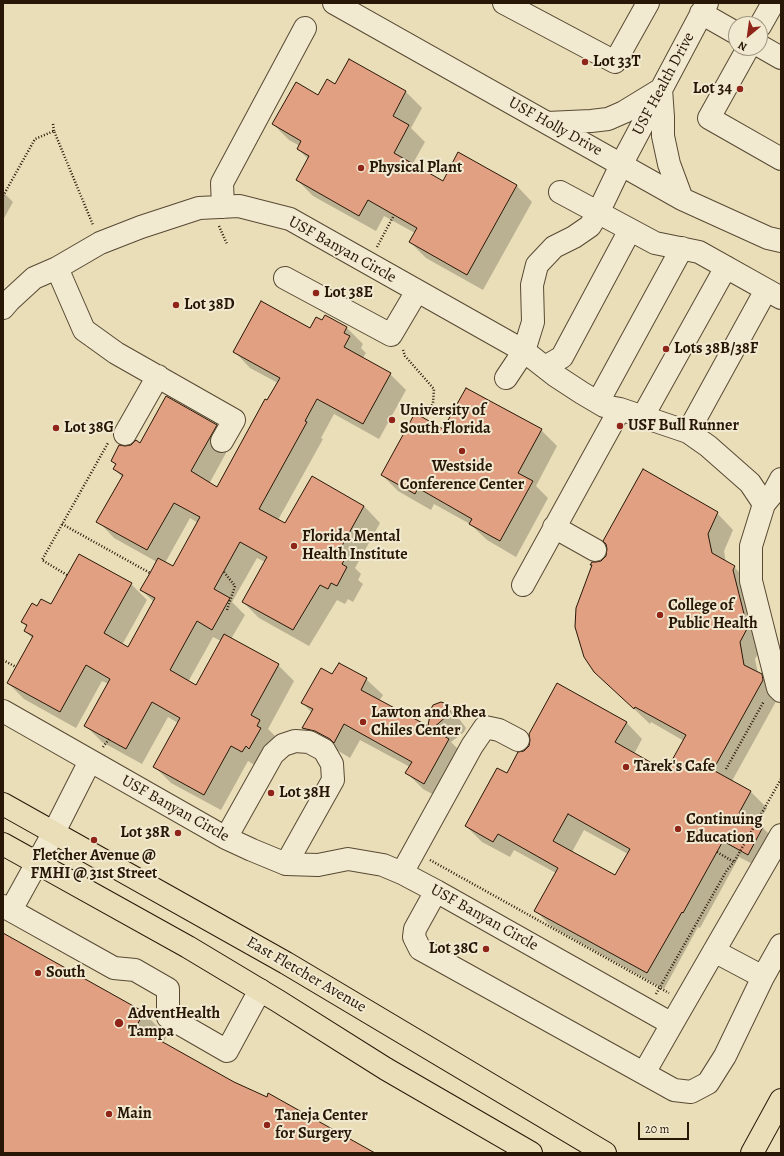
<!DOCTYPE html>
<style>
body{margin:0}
#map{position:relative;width:784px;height:1156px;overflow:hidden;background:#e9deb8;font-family:Alegreya,serif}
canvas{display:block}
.frame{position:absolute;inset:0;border:4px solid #281707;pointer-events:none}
.north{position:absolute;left:728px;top:16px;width:40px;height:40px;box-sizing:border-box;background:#f1ead1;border:1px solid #a19680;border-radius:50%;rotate:209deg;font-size:11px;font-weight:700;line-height:16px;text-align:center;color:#281707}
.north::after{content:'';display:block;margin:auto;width:14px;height:18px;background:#8f2418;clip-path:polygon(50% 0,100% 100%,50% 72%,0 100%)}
.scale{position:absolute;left:638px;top:1122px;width:51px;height:18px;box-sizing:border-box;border:2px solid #281707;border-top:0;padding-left:5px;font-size:12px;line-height:14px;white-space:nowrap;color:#281707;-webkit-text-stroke:3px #f1ead1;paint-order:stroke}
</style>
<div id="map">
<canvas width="784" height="1156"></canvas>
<div class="frame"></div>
<div class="north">N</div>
<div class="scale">20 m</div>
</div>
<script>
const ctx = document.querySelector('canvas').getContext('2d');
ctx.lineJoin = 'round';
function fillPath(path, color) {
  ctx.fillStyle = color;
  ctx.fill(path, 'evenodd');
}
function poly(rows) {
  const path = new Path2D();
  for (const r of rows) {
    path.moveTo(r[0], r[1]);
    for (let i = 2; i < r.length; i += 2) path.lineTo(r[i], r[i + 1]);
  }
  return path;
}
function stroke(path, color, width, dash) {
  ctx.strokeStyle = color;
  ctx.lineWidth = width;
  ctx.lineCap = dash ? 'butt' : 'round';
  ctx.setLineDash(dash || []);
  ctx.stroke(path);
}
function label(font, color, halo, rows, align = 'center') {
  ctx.font = font + ' Alegreya,serif';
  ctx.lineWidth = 4;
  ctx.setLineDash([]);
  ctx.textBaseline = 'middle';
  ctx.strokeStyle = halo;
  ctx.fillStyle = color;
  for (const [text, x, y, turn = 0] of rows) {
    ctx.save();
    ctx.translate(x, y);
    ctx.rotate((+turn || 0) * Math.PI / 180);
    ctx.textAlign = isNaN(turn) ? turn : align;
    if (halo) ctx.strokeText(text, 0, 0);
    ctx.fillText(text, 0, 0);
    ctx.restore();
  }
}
const shadow = poly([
 [349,61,406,92,422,108,411,128,425,142,412,165,443,182,459,154,517,186,532,202,483,290,426,258,410,242,415,233,384,216,376,231,313,196,297,180,308,159,298,149,300,146,289,140,273,124,335,85],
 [3,192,13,202,3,220],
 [325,316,347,328,363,344,361,348,366,353,362,359,390,374,406,390,379,439,334,414,321,438,323,439,278,520,286,525,312,478,364,506,380,523,355,568,361,574,358,580,363,584,353,602,348,599,345,604,337,600,309,646,259,618,243,602,265,562,257,558,232,602,245,615,231,639,278,665,294,681,268,729,276,737,259,768,248,761,221,810,171,783,154,766,178,723,168,717,142,764,102,742,86,726,109,684,102,681,76,728,24,699,8,683,33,639,25,631,27,627,22,622,38,608,51,605,131,584,147,600,122,645,128,648,154,602,141,590,157,562,114,538,98,521,122,477,114,469,116,465,112,461,125,447,216,425,232,442,209,484,217,489,278,383,250,368,234,351,310,330,322,321],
 [190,518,198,523,173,568,165,563],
 [213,637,221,641,196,686,188,682],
 [541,430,557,446,536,486,548,498,516,557,487,540,470,524,434,504,431,510,398,491,382,475,444,431],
 [717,513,733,530,724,551,726,563,734,567,750,583,765,642,755,659,758,674,778,692,779,696,732,781,750,791,767,808,757,825,763,828,779,844,764,870,739,857,700,928,698,927,664,989,552,927,535,910,556,873,514,850,510,857,482,842,466,826,507,774,626,722,642,739,634,754,666,772,684,741,651,722,650,724,612,688,593,566,591,564],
 [584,830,628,854,616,876,572,852],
 [333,675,366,679,383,695,379,701,428,728,444,704,460,720,466,728,464,732,451,742,465,756,441,799,423,789,407,773,410,767,360,740,350,758,332,747,320,744,303,728,312,713,303,703],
 [3,935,144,1013,167,1036,163,1043,233,1083,373,1153,3,1153]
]);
const building = poly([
 [349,59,406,91,393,116,409,125,394,153,443,181,458,152,517,185,467,275,409,242,417,228,368,200,359,216,296,180,309,156,297,149,301,141,272,124,296,82,318,95,327,79,335,84,349,59],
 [261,301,310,328,316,317,322,320,325,315,347,327,344,333,350,336,344,347,391,373,363,424,317,399,305,421,307,422,259,509,285,523,312,476,364,506,338,553,346,557,342,564,347,567,337,586,331,583,328,589,320,585,293,630,242,602,267,557,240,542,214,589,230,598,212,630,197,621,170,670,196,685,224,634,279,664,251,715,260,720,257,726,261,728,249,749,246,746,242,752,231,746,204,795,153,767,180,718,152,702,126,749,84,726,110,679,86,665,60,712,7,683,33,636,24,631,27,625,21,622,32,603,37,606,41,599,51,604,79,554,132,583,104,633,128,647,155,598,140,590,150,573,158,558,173,566,200,517,174,503,147,550,96,522,123,475,113,469,116,464,111,461,119,445,125,446,131,445,136,440,140,443,166,396,217,425,191,471,217,487,265,399,267,400,280,378,233,352,261,301],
 [466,388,542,429,518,473,533,481,500,541,469,524,472,519,418,488,415,494,381,475,415,413,443,429,466,388],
 [643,469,718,512,708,534,712,553,735,566,733,570,746,622,749,625,740,642,744,665,762,674,763,680,713,770,751,791,739,813,763,827,748,855,723,841,683,913,682,912,647,973,534,911,558,868,498,834,493,842,465,826,497,768,507,773,518,752,524,751,529,746,530,740,529,734,557,683,627,722,615,742,666,771,686,735,635,707,634,709,594,672,584,657,575,627,576,608,592,565,590,565,592,562,596,562,601,561,606,556,607,549,606,544,603,541,643,469],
 [568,814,630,849,615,875,553,841,568,814],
 [339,663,367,678,361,690,428,726,431,709,433,705,441,702,444,703,448,707,450,711,448,715,432,729,449,739,424,784,405,773,412,762,344,724,334,743,330,739,315,731,302,728,313,709,301,703,321,668,332,674,339,663],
 [3,933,144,1012,136,1027,234,1082,267,1097,268,1093,375,1153,3,1153,3,933]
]);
const path = poly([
 [53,124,54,131],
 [3,196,35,139,54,131,93,225],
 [219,226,227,244],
 [377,247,394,215],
 [403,350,405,356,434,389,433,403,428,413],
 [62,524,150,573],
 [224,572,235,586,227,610],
 [67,575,42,560,108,443],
 [3,660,16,667],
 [103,747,109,739],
 [726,769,764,701],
 [717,852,734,862,781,779],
 [430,860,669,993],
 [656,994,727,870,734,862]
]);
const minor = poly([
 [334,3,682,199,768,238,781,241],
 [504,3,615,62,648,3],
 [701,13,736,33],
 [760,26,773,3],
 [760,46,781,58],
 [748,48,709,118,781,159],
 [661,89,663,117,663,136,669,164,682,199],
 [547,123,591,121,608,119,624,112,660,90],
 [560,192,655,243,699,252,781,298],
 [223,207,222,183,305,28],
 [57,268,84,330,116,353,234,420,222,441],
 [285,278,391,335,417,291],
 [3,308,9,301,34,278,57,268,100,243,141,227,199,208,239,206,290,219,524,351,556,376,582,393,604,406,620,409,688,432,708,446,750,483,764,504,751,546,751,581,778,688,781,691],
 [545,367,562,357,630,230],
 [506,378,524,351,533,322,532,285,537,265,554,247,574,237,590,226,598,213,621,165,707,3],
 [598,402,682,248],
 [643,416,726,267],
 [688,432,766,290],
 [125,434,158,376],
 [764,504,774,492,781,479],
 [554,527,595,550],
 [523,585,620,409],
 [3,711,226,838,252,850,286,864,318,865,348,859,383,865,402,873,436,891,672,1024,781,835],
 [226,838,273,754,283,745,295,741,309,742,324,750,332,764,333,780,286,864],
 [402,873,472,746,485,727,499,730,518,740],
 [436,891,415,929,414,937,420,949,674,1090,691,1092,708,1083,725,1056,763,977,714,951],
 [3,906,114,968,135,970,168,989,168,1017,227,1051,260,990],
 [11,910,54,832,90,761],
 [763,977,781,945],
 [644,1073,672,1024]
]);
const major = poly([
 [3,804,286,963,605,1153],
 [3,844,188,947,278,1001,386,1069,531,1153],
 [752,1153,781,1100]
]);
const markers = [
 [585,62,4,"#8f2418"],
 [740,89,4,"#8f2418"],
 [361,168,4,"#8f2418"],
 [316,293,4,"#8f2418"],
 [176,305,4,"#8f2418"],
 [666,349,4,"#8f2418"],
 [392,420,4,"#8f2418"],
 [620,426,4,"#8f2418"],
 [56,428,4,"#8f2418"],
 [462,451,4,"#8f2418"],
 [294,546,4,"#8f2418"],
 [660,615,4,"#8f2418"],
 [363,722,4,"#8f2418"],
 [626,767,4,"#8f2418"],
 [271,793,4,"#8f2418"],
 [678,829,4,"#8f2418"],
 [178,833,4,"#8f2418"],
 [94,840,4,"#8f2418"],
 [486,949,4,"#8f2418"],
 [38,973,4,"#8f2418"],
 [119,1023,5,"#8f2418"],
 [109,1114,4,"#8f2418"],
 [267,1125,4,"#8f2418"]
];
const poiNames = [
 ["Lot 33T",593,62],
 ["Lot 34",732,89,"right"],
 ["Physical Plant",369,168],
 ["Lot 38E",324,293],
 ["Lot 38D",184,305],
 ["Lots 38B/38F",674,349],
 ["University of",400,411],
 ["South Florida",400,429],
 ["USF Bull Runner",628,426],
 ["Lot 38G",64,428],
 ["Westside",462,467,"center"],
 ["Conference Center",462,485,"center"],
 ["Florida Mental",302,537],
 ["Health Institute",302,555],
 ["College of",668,606],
 ["Public Health",668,624],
 ["Lawton and Rhea",371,713],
 ["Chiles Center",371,731],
 ["Tarek's Cafe",634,767],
 ["Lot 38H",279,793],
 ["Continuing",686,820],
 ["Education",686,838],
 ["Lot 38R",170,833,"right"],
 ["Fletcher Avenue @",94,856,"center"],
 ["FMHI @ 31st Street",94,874,"center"],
 ["Lot 38C",478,949,"right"],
 ["South",46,973],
 ["AdventHealth",128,1014],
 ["Tampa",128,1032],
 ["Main",117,1114],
 ["Taneja Center",275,1116],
 ["for Surgery",275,1134]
];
const streetNames = [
 ["USF Health Drive",664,84,-62],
 ["USF Holly Drive",555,127,29],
 ["USF Banyan Circle",342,250,29],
 ["USF Banyan Circle",175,809,29],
 ["USF Banyan Circle",484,918,29],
 ["East Fletcher Avenue",306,975,30]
];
fillPath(shadow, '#0003');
fillPath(building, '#e2a082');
stroke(building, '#281707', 1);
stroke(minor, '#584933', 24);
stroke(major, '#281707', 24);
stroke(path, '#281707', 2.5, [1, 2]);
stroke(minor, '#f1ead1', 22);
stroke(major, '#e9deb8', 22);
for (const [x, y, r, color] of markers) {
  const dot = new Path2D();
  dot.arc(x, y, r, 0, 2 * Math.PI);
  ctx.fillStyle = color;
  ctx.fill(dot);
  stroke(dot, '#f1ead1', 1.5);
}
label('bold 16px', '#281707', '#f1ead1', poiNames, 'left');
label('16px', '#281707', '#f1ead1', streetNames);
</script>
